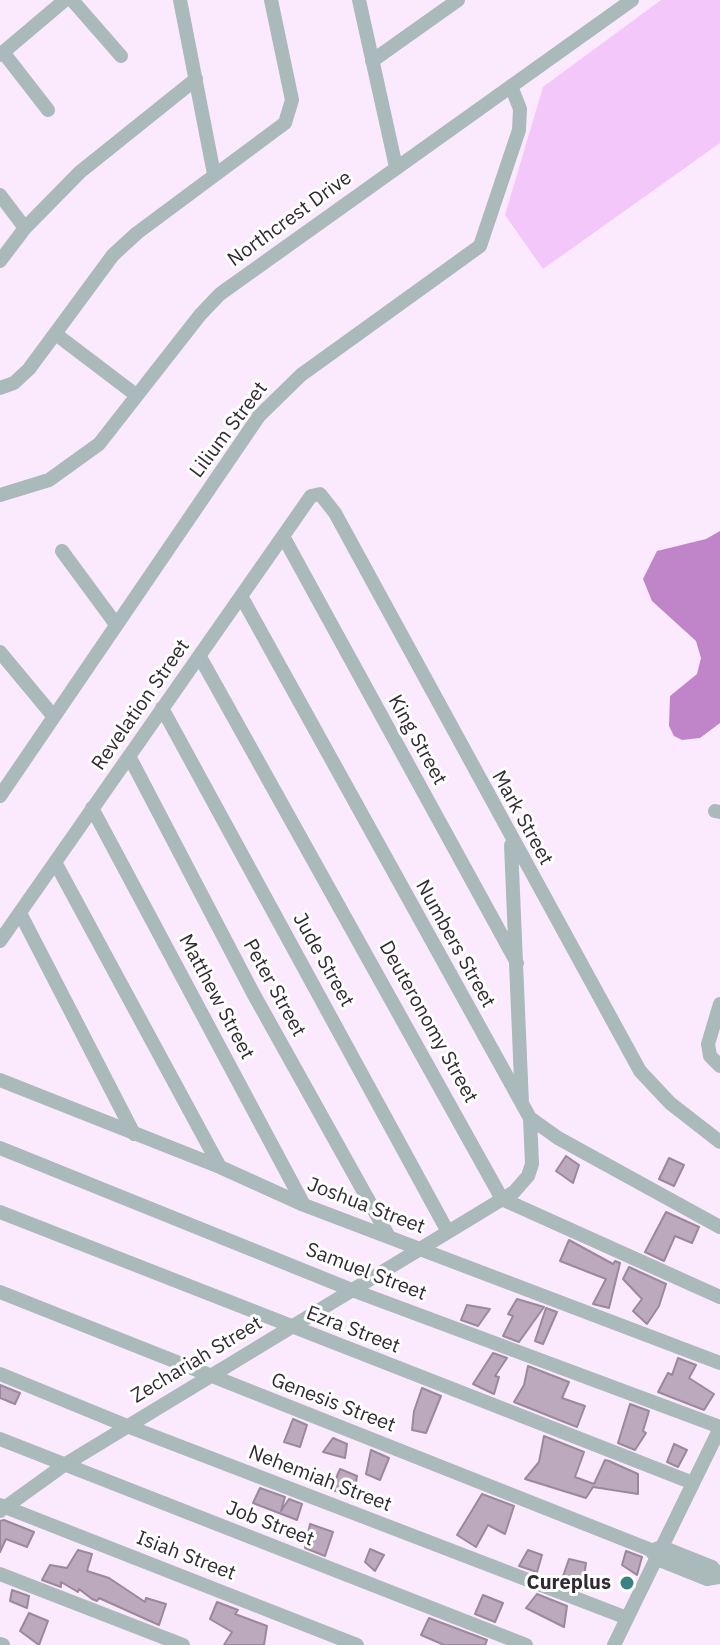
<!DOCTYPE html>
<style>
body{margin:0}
canvas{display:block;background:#fbeafd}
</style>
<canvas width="720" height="1645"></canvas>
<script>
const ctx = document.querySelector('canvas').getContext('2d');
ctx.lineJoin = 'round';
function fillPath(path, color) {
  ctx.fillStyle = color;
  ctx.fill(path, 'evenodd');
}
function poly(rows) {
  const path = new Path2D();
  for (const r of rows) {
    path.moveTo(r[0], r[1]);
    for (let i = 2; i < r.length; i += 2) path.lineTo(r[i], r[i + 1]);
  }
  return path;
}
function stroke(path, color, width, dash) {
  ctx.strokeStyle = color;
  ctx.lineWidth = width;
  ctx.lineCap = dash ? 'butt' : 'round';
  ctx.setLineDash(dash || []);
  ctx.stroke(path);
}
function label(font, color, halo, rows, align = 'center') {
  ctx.font = font + ' "IBM Plex Sans",sans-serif';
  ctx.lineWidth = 6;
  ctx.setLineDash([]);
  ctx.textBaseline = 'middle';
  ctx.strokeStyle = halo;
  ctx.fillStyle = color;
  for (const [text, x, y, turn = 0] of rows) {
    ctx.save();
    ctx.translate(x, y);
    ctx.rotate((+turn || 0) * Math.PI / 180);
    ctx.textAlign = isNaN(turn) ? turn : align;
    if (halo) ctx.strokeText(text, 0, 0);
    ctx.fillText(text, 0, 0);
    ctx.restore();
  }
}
const green = poly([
 [661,0,720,0,720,143,543,269,505,215,543,87]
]);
const water = poly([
 [720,531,720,723,700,738,682,740,674,736,669,726,670,696,697,674,701,658,696,641,652,601,643,579,657,551,706,539]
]);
const building = poly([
 [566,1156,579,1165,573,1183,556,1171,566,1156],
 [669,1158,684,1165,674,1186,659,1179,669,1158],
 [666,1212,699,1227,692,1243,675,1236,664,1261,645,1252,666,1212],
 [569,1240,613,1264,615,1261,620,1263,609,1308,593,1304,606,1279,560,1261,569,1240],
 [629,1267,666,1284,659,1306,647,1324,633,1311,642,1299,623,1279,629,1267],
 [517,1299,544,1307,519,1342,503,1336,513,1316,508,1314,517,1299],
 [467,1305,490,1309,478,1326,461,1320,467,1305],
 [546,1308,557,1312,543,1344,535,1341,546,1308],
 [493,1353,507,1358,495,1376,499,1377,494,1394,473,1384,493,1353],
 [678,1358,696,1365,689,1378,714,1394,704,1410,658,1392,668,1373,672,1375,678,1358],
 [528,1366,569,1382,562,1398,585,1406,577,1427,514,1402,524,1385,528,1366],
 [0,1385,20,1393,15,1404,0,1398,0,1385],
 [422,1388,441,1396,426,1433,412,1430,414,1411,422,1388],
 [630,1404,649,1411,643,1431,646,1433,635,1450,618,1443,630,1404],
 [293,1419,307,1425,300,1447,284,1442,293,1419],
 [544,1436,584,1452,575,1477,594,1484,605,1460,609,1461,638,1474,638,1494,593,1487,586,1498,525,1479,539,1462,544,1436],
 [333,1438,347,1444,345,1458,323,1452,333,1438],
 [674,1444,687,1450,678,1467,667,1462,674,1444],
 [371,1450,389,1458,380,1480,366,1474,371,1450],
 [340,1469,357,1476,354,1495,331,1490,340,1469],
 [260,1488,285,1497,281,1511,289,1499,302,1504,297,1520,253,1503,260,1488],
 [482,1494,514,1506,505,1534,488,1525,476,1547,457,1535,482,1494],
 [4,1520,34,1532,27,1547,6,1539,0,1552,0,1521,4,1520],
 [310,1524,333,1532,325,1556,305,1548,310,1524],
 [370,1549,384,1555,375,1571,365,1562,370,1549],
 [78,1550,92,1554,87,1571,109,1578,145,1602,146,1598,166,1604,159,1625,99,1598,97,1601,92,1599,79,1589,78,1592,61,1582,61,1587,42,1580,50,1565,67,1568,78,1550],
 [528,1550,542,1555,537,1572,519,1566,528,1550],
 [626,1551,642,1557,637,1575,622,1565,626,1551],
 [569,1559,586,1563,582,1590,561,1582,569,1559],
 [12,1590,29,1596,27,1608,10,1601,12,1590],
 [537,1594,567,1606,564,1627,526,1608,537,1594],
 [483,1595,503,1603,495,1622,475,1614,483,1595],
 [217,1602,238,1610,235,1614,267,1626,264,1645,224,1645,232,1632,210,1619,217,1602],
 [29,1613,48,1621,39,1645,20,1631,29,1613],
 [429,1618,487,1640,485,1645,444,1645,421,1635,429,1618]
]);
const minor = poly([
 [72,0,121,56],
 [180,0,214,174],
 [359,0,396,167],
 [3,52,48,110],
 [0,55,65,0],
 [372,61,458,0],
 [0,195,25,228],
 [0,261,25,228,80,172,196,79],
 [57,335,136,395],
 [0,388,14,383,29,369,113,255,137,233,285,123,292,100,271,0],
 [0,495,49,480,99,444,200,315,220,294,632,0],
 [283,536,517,963],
 [62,551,115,623],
 [241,596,530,1118,558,1138,720,1227],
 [0,652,54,717],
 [200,657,502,1199,720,1297],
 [162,708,448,1232],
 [129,756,253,993,389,1237],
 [0,796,259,416,301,375,480,246,519,130,520,109,511,86],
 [92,808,304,1205],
 [715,811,720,812],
 [511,845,522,1104],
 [55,862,220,1167],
 [20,913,134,1134],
 [0,941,311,496,320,494,335,513,640,1071,670,1103,720,1142],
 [720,1004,708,1044,710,1056,720,1066],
 [0,1080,220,1167,304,1205,720,1363],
 [0,1148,352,1290,720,1427],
 [0,1212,693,1483],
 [0,1292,651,1550,657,1559,707,1579,720,1577],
 [0,1374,127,1426,627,1618],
 [0,1439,526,1645],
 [0,1505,357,1645],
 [0,1511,64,1465,514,1192,528,1176,532,1164,530,1118],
 [656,1549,662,1547,712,1567,720,1576],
 [0,1574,183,1645],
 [0,1644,3,1645],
 [614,1645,720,1428]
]);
const markers = [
 [627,1583,8,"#398185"]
];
const streetNames = [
 ["Northcrest Drive",290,219,-36],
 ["Lilium Street",229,430,-53],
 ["Revelation Street",141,705,-55],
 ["King Street",417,740,61],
 ["Mark Street",522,818,61],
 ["Numbers Street",455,944,61],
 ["Jude Street",323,960,61],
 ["Peter Street",274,988,61],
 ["Matthew Street",216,997,62],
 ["Deuteronomy Street",428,1022,61],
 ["Joshua Street",366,1206,21],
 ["Samuel Street",366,1272,21],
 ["Ezra Street",353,1330,21],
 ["Zechariah Street",197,1360,-31],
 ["Genesis Street",333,1403,21],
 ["Nehemiah Street",320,1479,21],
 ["Job Street",270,1524,21],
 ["Isiah Street",186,1556,21]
];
const poiNames = [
 ["Cureplus",611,1583]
];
fillPath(green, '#f3c7f9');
fillPath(water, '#c084c8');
fillPath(building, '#bca9be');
stroke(building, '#9b889d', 2);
stroke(minor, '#aab9ba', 14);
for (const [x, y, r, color] of markers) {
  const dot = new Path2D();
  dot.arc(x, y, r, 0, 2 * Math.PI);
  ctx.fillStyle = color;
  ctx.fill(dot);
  stroke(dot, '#fefefe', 3);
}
label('20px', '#312a32', '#fefefe', streetNames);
label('bold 20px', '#312a32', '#fefefe', poiNames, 'right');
</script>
